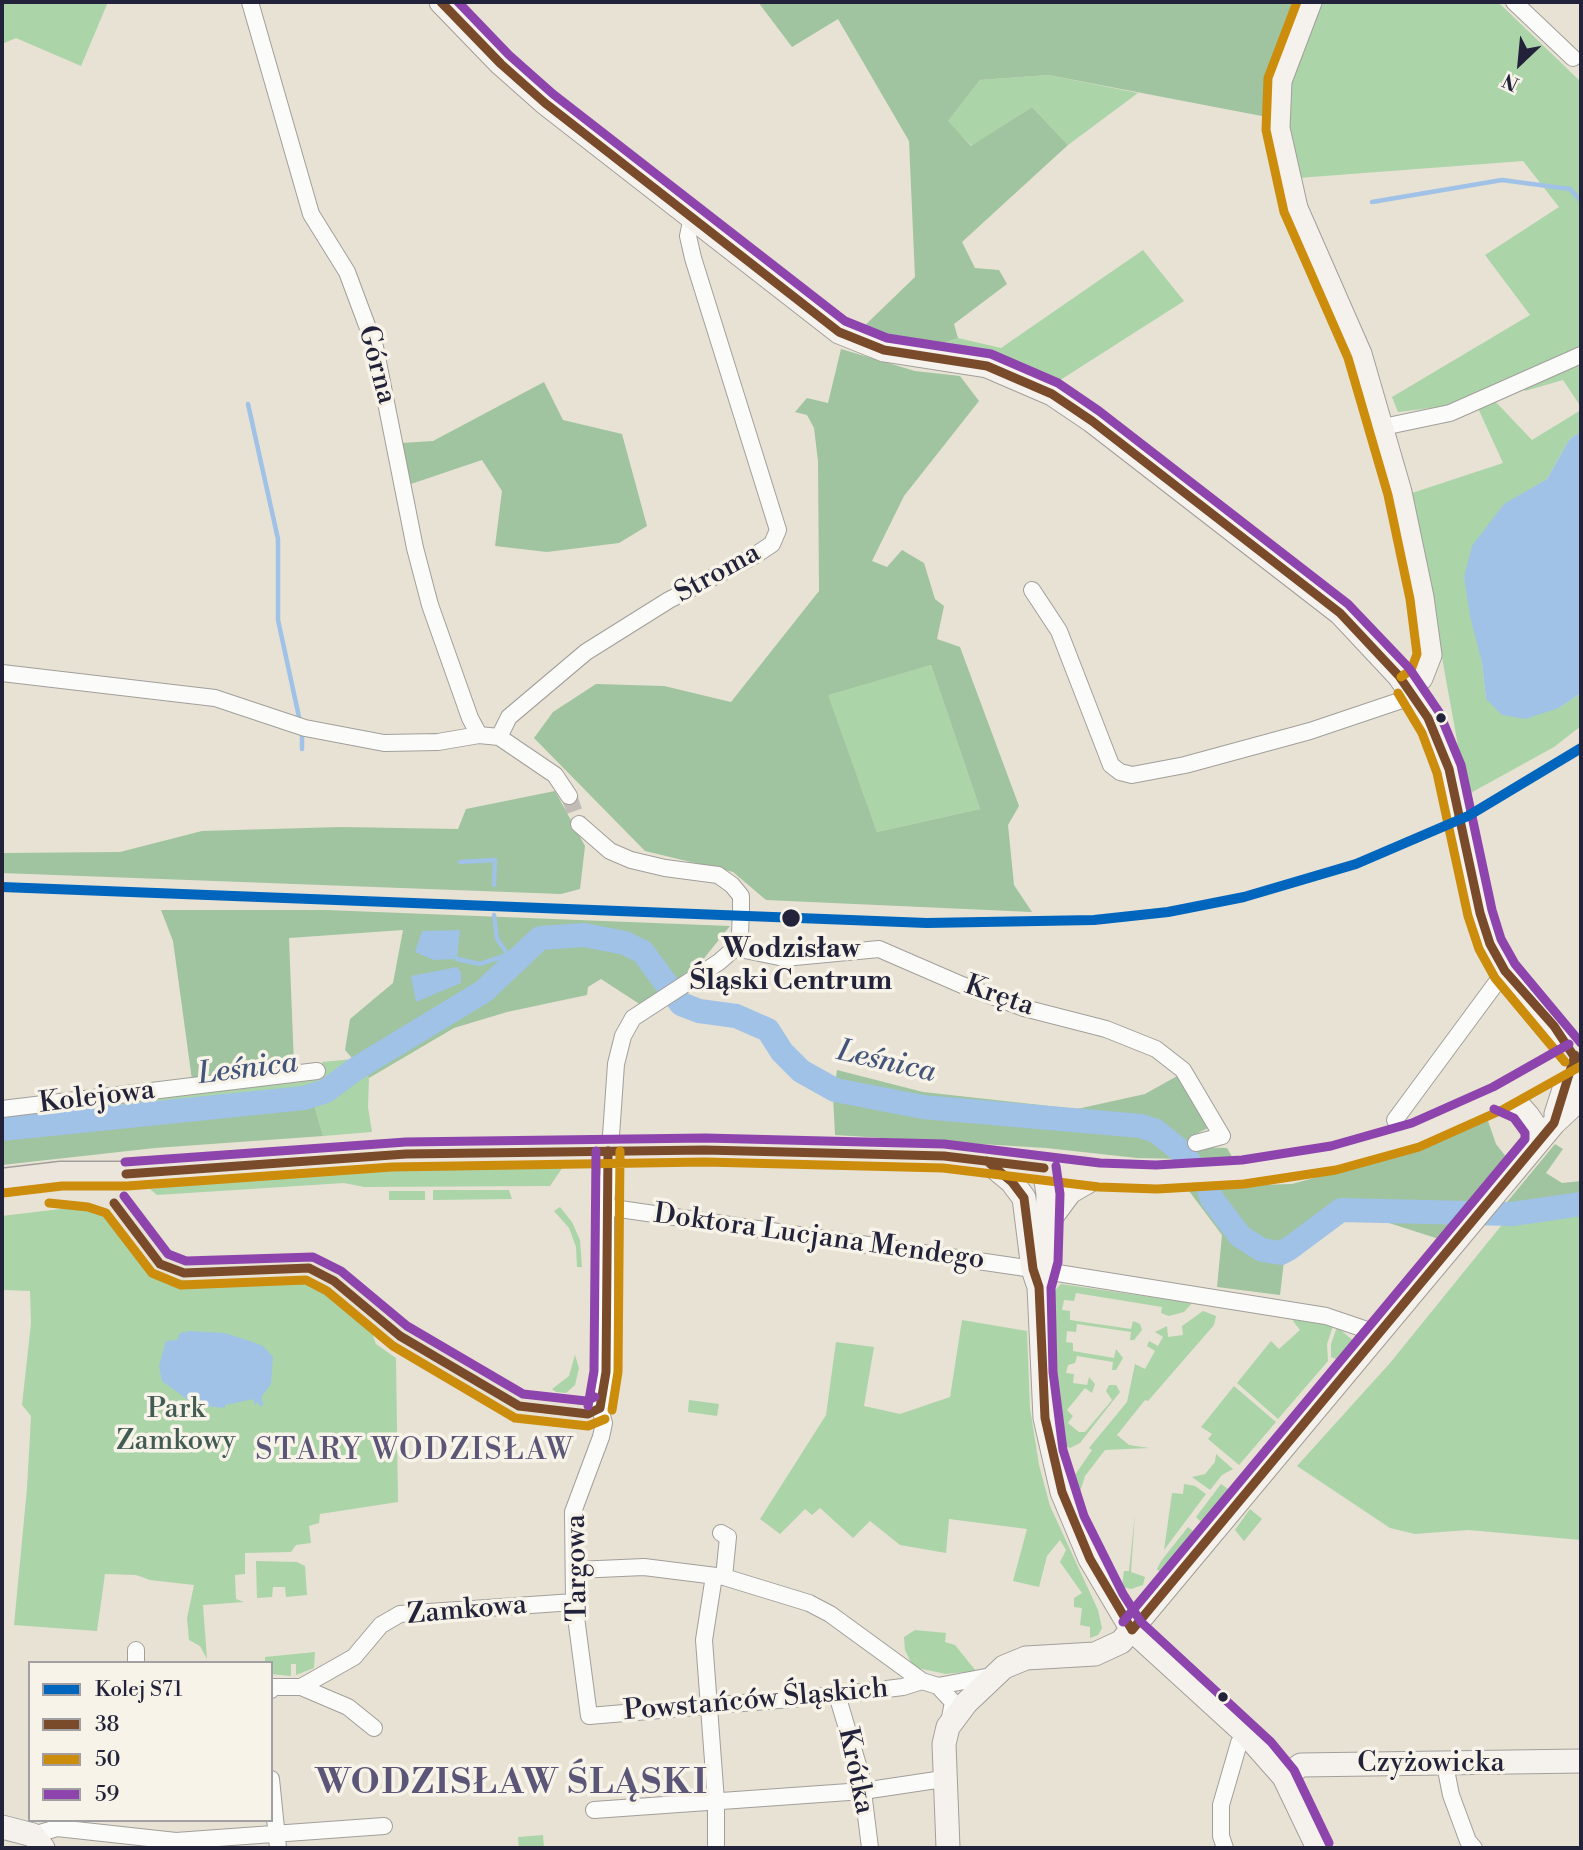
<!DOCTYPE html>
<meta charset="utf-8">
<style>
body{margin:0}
#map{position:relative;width:1583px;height:1850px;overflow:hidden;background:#e7e2d4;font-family:"Libre Bodoni",serif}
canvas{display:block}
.frame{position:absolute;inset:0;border:4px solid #22223b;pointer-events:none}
.legend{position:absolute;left:28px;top:1661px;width:245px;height:161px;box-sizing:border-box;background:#f7f3e8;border:2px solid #a29fa3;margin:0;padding:9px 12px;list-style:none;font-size:21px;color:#22223b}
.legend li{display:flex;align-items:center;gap:14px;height:35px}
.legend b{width:35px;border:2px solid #a29fa3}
.north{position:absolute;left:1485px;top:28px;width:70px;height:70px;-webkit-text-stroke:5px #f7f3e8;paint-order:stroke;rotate:206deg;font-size:19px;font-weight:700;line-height:28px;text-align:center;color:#22223b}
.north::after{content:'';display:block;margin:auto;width:24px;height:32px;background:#22223b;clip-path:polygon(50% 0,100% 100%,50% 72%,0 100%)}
</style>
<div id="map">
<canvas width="1583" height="1850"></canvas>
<div class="frame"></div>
<ul class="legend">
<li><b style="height:9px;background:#0065bd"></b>Kolej S71</li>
<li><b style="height:9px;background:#7a4b2a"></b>38</li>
<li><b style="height:9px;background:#cc8c0c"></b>50</li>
<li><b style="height:9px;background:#8e44ad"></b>59</li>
</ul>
<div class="north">N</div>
</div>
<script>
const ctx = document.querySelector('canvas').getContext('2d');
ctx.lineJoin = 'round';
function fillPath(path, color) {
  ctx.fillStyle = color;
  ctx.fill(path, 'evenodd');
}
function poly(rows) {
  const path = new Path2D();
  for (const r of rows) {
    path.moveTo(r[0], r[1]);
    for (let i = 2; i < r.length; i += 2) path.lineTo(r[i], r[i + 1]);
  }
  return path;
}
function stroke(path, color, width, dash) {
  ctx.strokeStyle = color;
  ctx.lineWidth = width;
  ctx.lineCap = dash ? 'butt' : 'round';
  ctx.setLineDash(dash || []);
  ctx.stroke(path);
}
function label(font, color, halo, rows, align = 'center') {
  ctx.font = font + ' "Libre Bodoni",serif';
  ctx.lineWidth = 7;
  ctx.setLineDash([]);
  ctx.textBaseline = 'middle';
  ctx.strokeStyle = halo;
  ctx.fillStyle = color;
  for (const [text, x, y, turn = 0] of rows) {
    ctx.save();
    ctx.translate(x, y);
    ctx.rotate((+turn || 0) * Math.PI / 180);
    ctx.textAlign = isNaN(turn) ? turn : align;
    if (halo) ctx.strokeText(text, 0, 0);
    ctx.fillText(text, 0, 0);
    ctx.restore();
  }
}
const green = poly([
 [2,2,108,2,81,66,16,38,2,44],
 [1322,2,1498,2,1581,82,1581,347,1449,406,1398,412,1392,397,1530,315,1485,255,1559,207,1523,161,1298,178,1290,142,1289,86,1295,64],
 [1048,75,1138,93,1068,145,1032,107,972,146,947,122,980,80],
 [1143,250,1184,301,1054,384,996,359,938,345,958,338,1001,348],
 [1581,359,1581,407,1563,380,1525,391,1520,385],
 [1492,398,1532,440,1581,410,1581,431,1569,440,1547,479,1504,505,1464,577,1482,663,1486,699,1559,708,1581,693,1581,726,1554,747,1467,795,1412,493,1503,463,1477,406],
 [931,665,980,809,877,832,827,694],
 [354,1059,357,1063,325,1087,304,1092,2,1123,2,1114,308,1079,323,1076,322,1062],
 [363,1070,369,1078,368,1107,372,1132,323,1136,313,1101,330,1094],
 [565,1164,550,1186,364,1187,344,1183,157,1195,150,1189,357,1169],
 [433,1190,509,1190,512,1199,433,1200],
 [389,1191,425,1191,425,1200,389,1200],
 [85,1206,105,1213,134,1256,162,1278,243,1285,317,1281,326,1285,372,1333,376,1344,396,1358,398,1502,320,1514,319,1523,309,1526,311,1543,296,1545,291,1552,245,1553,245,1574,235,1575,236,1599,244,1602,203,1605,207,1659,200,1646,189,1640,187,1618,194,1585,150,1580,136,1575,105,1574,97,1631,14,1625,27,1488,31,1416,22,1405,31,1323,30,1291,2,1290,2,1216],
 [560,1207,572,1222,580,1240,582,1267,577,1267,576,1247,569,1228,554,1211],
 [1581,1210,1581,1540,1468,1530,1415,1534,1390,1528,1297,1466,1390,1363,1505,1221],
 [1061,1284,1192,1303,1184,1312,1169,1316,1161,1313,1162,1307,1076,1293,1074,1301,1064,1300,1062,1310,1070,1311,1070,1320,1131,1329,1133,1321,1140,1324,1142,1330,1134,1340,1130,1340,1131,1332,1077,1324,1076,1332,1067,1331,1066,1342,1073,1343,1073,1351,1114,1358,1116,1349,1123,1358,1116,1370,1112,1370,1113,1362,1077,1356,1075,1363,1068,1365,1066,1373,1074,1374,1073,1383,1087,1385,1089,1377,1095,1384,1092,1393,1085,1388,1067,1410,1073,1416,1068,1423,1079,1432,1085,1432,1112,1400,1106,1391,1109,1385,1116,1385,1120,1392,1080,1443,1070,1448,1060,1443,1052,1352,1054,1291],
 [1203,1311,1216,1316,1214,1325,1148,1401,1145,1400,1117,1435,1129,1445,1149,1448,1105,1450,1085,1476,1080,1492,1096,1545,1073,1492,1075,1475,1092,1450,1089,1448,1127,1402,1135,1364,1145,1369,1155,1351,1147,1346,1149,1341,1158,1346,1163,1337,1155,1332,1167,1326,1168,1337,1183,1335,1182,1326],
 [1297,1317,1333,1326,1327,1344,1328,1361,1278,1419,1237,1383,1271,1341,1279,1349,1300,1330,1293,1321],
 [962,1320,1027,1331,1030,1408,1039,1465,1050,1506,1098,1610,1102,1628,1098,1635,1090,1638,1090,1627,1080,1625,1082,1608,1074,1607,1074,1598,1082,1593,1060,1562,1066,1550,1060,1540,1047,1556,1039,1587,1013,1581,1027,1529,949,1519,946,1553,900,1545,870,1521,853,1538,820,1508,812,1515,805,1509,780,1534,760,1519,826,1415,836,1342,874,1347,864,1406,900,1414,950,1397],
 [1337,1327,1355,1342,1338,1360,1331,1357,1331,1344],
 [575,1355,579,1368,575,1385,566,1393,556,1392,552,1389,569,1376],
 [1234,1386,1276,1422,1239,1465,1208,1439,1212,1434,1201,1427],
 [689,1400,719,1404,717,1416,688,1412],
 [1216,1454,1233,1469,1222,1475,1210,1490,1192,1477,1205,1474,1215,1462],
 [1184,1484,1195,1486,1206,1494,1164,1550,1172,1493,1183,1494],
 [1221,1484,1228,1489,1201,1522,1196,1517],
 [1250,1509,1262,1519,1244,1541,1235,1530],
 [1135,1513,1131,1572,1145,1577,1143,1585,1131,1589,1122,1587,1124,1571,1129,1571],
 [1188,1527,1193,1531,1168,1563,1170,1570,1162,1574,1157,1569,1161,1561],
 [256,1561,297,1562,305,1566,307,1595,286,1597,285,1587,273,1587,272,1597,257,1598],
 [915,1630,946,1633,945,1642,955,1645,976,1671,946,1674,913,1667,905,1650,904,1637],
 [315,1652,314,1668,296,1675,296,1664,291,1664,291,1676,271,1674,271,1663,265,1663,265,1657],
 [543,1835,544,1848,519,1848,518,1837]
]);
const forest = poly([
 [758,2,1302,2,1267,117,1048,75,980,80,948,121,971,146,1032,107,1068,145,962,242,975,268,999,270,1007,284,954,324,958,338,938,345,858,332,915,277,909,141,838,19,792,47],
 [841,349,915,371,960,376,979,401,904,496,872,561,887,567,902,550,924,563,935,599,944,606,937,639,960,647,1019,806,1008,825,1014,885,1032,912,766,900,733,872,645,851,534,738,553,712,596,684,664,686,731,702,796,620,819,591,818,461,814,428,807,415,795,412,807,398,828,403],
 [931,665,980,809,877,832,828,695],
 [544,382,563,420,622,434,647,526,619,543,547,552,495,546,502,491,482,460,408,485,401,443,433,441],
 [555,791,585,846,580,889,561,894,2,873,2,853,120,852,202,831,340,827,458,829,466,809],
 [161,910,326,910,730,926,693,972,641,1005,601,979,588,987,587,995,507,1012,454,1028,369,1078,345,1050,350,1019,393,983,403,930,289,938,294,1065,192,1080,173,941],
 [837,1070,923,1092,1077,1109,1145,1094,1179,1075,1212,1126,1194,1135,1196,1147,1227,1148,1234,1160,1137,1158,1046,1148,835,1135,833,1097],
 [313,1101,323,1136,155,1148,2,1165,2,1135],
 [1488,1121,1496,1144,1511,1163,1442,1240,1389,1223,1342,1215,1284,1261,1280,1295,1217,1287,1222,1235,1186,1187,1292,1184,1382,1159],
 [1555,1144,1563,1149,1546,1173,1562,1183,1581,1181,1581,1207,1493,1219]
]);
const water = poly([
 [1581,431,1581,693,1559,708,1525,719,1502,715,1486,699,1482,663,1470,616,1464,577,1472,546,1504,504,1547,479,1569,440],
 [460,930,457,959,434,960,415,952,422,931],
 [457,967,461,972,461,983,416,1002,411,976],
 [190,1331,224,1333,247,1340,263,1346,273,1357,271,1384,257,1403,254,1405,254,1399,225,1405,225,1408,195,1405,162,1381,159,1366,166,1341,177,1340,180,1333]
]);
const stream = poly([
 [1372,202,1502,180,1570,189,1581,201],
 [248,404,278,539,278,620,299,717],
 [302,736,302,749],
 [460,862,495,860,494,885],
 [494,915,497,939,509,956],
 [457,959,480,964,504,956,521,959],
 [260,1400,261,1404]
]);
const river = poly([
 [2,1129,304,1098,326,1091,354,1070,484,991,540,938,584,935,625,943,643,952,681,1004,699,1011,736,1016,768,1030,782,1052,801,1071,835,1090,923,1107,1141,1126,1156,1131,1182,1152,1208,1187,1212,1199,1240,1236,1262,1250,1281,1253,1290,1248,1341,1210,1512,1214,1581,1204]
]);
const streetTunnel = poly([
 [569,796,579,824]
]);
const street = poly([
 [250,2,311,214,347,272,375,347,415,548,430,605,470,718,479,735],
 [1514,2,1573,58],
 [1383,427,1450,413,1581,355],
 [1032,590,1059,631,1111,765,1120,772,1132,775,1185,765,1310,731,1414,696],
 [2,673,215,698,305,728,384,743,438,742,479,735,499,737,555,775,569,796],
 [499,737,509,717,586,652,669,600,754,556,772,544,778,530,693,258,688,236,692,217],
 [579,824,610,851,631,860,665,868,718,875,732,885,741,896,741,909,740,934,735,948,719,962,633,1018,623,1036,616,1064,606,1207,606,1372,600,1408,604,1423,601,1437,573,1512,574,1602,589,1716,837,1695,903,1687,922,1681],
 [735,948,784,958,879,949,962,985,1024,1008,1106,1029,1156,1049,1183,1070,1222,1136,1196,1143],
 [2,1109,317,1071],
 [1395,1120,1505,971],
 [606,1207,1033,1269],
 [1045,1271,1326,1316,1379,1334],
 [721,1533,728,1537,724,1577],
 [576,1570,644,1567,724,1577,809,1603,830,1614,922,1681,938,1686,991,1676],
 [714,1576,704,1640,716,1801,716,1848],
 [136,1663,136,1650],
 [938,1686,953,1702,949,1723],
 [301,1687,354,1657,381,1625,400,1614,574,1602],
 [271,1690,273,1687,301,1687,348,1707,374,1728],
 [837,1695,861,1775,870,1848],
 [1445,1765,1451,1795,1468,1841,1474,1848],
 [271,1779,278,1848],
 [594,1810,863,1791,943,1779],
 [33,1835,57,1828,176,1841,384,1826],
 [1225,1848,1221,1836,1221,1805,1239,1743,1246,1734]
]);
const secondary = poly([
 [441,2,501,64,545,103,839,332,884,350,987,366,1052,394,1092,421,1340,613,1399,676,1428,718,1449,769,1480,913,1490,944,1505,971,1554,1026,1581,1067],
 [1310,2,1280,81,1278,128,1296,208,1360,354,1400,492,1422,597,1430,655,1421,678,1408,687],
 [1499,1098,1521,1108,1528,1116,1537,1129,1537,1143],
 [1556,1114,1575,1055],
 [987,1161,1012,1182,1024,1198,1033,1269,1039,1287,1045,1418,1062,1492,1090,1559,1132,1630,1246,1734,1284,1777,1318,1848],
 [1047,1223,1070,1192,1099,1175],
 [1043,1277,1046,1260,1048,1194,1044,1168],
 [1284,1777,1301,1765,1581,1761],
 [2,1827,33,1835,43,1848],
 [948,1848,944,1744,948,1727,966,1703,1004,1667,1026,1658,1095,1654,1121,1642,1554,1123,1570,1108,1581,1086]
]);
const primary = poly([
 [2,1181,61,1174,126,1174,391,1155,705,1150,944,1156,1099,1175,1156,1177,1243,1172,1334,1158,1416,1135,1499,1098,1581,1051]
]);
const bus1 = poly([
 [441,2,501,64,545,103,839,332,884,350,987,366,1052,394,1092,421,1340,613,1399,676,1428,718,1449,769,1480,913,1490,944,1505,971,1554,1026,1581,1067],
 [987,1161,1012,1182,1024,1198,1033,1269,1039,1287,1045,1418,1062,1492,1090,1559,1132,1630],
 [126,1174,406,1154,705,1150,944,1156,1044,1168],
 [114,1203,160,1264,184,1273,309,1268,334,1281,400,1336,519,1406,588,1414,600,1408],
 [600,1408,606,1372,608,1151],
 [1132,1630,1554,1123,1575,1055]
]);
const bus2 = poly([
 [1297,2,1268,78,1266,130,1284,212,1348,358,1388,495,1410,599,1417,654,1411,670,1401,677],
 [1398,693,1422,733,1437,773,1468,916,1479,949,1495,978,1565,1062],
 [3,1193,62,1186,127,1186,392,1167,705,1162,943,1168,1099,1187,1157,1189,1244,1184,1336,1170,1419,1147,1504,1109,1581,1066],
 [49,1203,88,1207,106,1213,152,1273,181,1285,306,1280,327,1291,393,1346,515,1418,588,1426,605,1419],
 [612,1410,618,1372,620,1151]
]);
const bus3 = poly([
 [458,2,509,55,553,94,845,321,887,338,991,354,1058,383,1099,411,1348,604,1409,668,1439,712,1461,765,1492,910,1501,939,1515,964,1581,1043],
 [125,1162,406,1142,705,1138,944,1144,1100,1163,1156,1165,1242,1160,1331,1146,1412,1123,1493,1087,1569,1044],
 [1056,1166,1060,1194,1058,1262,1051,1288,1053,1372,1063,1450,1084,1516,1123,1594,1141,1622,1271,1742,1294,1770,1329,1843],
 [124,1196,168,1254,186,1261,313,1257,341,1271,407,1326,523,1394,586,1401,595,1397],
 [588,1406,594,1371,596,1151],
 [1123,1622,1525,1139,1525,1133,1514,1118,1494,1109]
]);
const rail1 = poly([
 [2,887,927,923,1094,920,1168,912,1244,897,1356,864,1468,816,1581,748]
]);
const markers = [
 [1441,718,6,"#22223b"],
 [791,918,10,"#22223b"],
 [1223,1697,6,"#22223b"]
];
const streetNames = [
 ["Górna",376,365,75],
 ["Stroma",718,574,-29],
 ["Kręta",999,997,19],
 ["Kolejowa",97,1098,-7],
 ["Doktora Lucjana Mendego",819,1238,8],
 ["Targowa",578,1568,-91],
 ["Zamkowa",467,1611,-5],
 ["Powstańców Śląskich",756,1701,-5],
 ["Czyżowicka",1431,1764],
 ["Krótka",855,1771,78]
];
const stopNames = [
 ["Wodzisław",791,950],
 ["Śląski Centrum",791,982]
];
const parkNames = [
 ["Park",176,1410],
 ["Zamkowy",176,1442]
];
const waterNames = [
 ["Leśnica",886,1063,13],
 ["Leśnica",248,1070,-7]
];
const neighbourhoodNames = [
 ["STARY WODZISŁAW",415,1452]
];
const districtNames = [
 ["WODZISŁAW ŚLĄSKI",512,1785]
];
fillPath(green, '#acd4a9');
fillPath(forest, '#a0c49f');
fillPath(water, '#9fc2e6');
stroke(stream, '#9fc2e6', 4.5);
stroke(river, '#9fc2e6', 24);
stroke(streetTunnel, '#c0bcb5', 16, [16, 8]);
stroke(street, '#a29f9b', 18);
stroke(secondary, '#a29f9b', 25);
stroke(primary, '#a29f9b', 27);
stroke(street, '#fbfbf9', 16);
stroke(secondary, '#f5f2ee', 23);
stroke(primary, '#ece5dc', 24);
stroke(bus1, '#7a4b2a', 9);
stroke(bus2, '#cc8c0c', 9);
stroke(bus3, '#8e44ad', 9);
stroke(rail1, '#0065bd', 10);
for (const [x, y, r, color] of markers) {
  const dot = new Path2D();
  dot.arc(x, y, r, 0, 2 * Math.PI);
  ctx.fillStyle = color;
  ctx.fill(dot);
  stroke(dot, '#f7f3e8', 2.5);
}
label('28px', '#22223b', '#f7f3e8', streetNames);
label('bold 28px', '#22223b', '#f7f3e8', stopNames);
label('28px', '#425c55', '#f7f3e8', parkNames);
label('italic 30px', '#43557a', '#f7f3e8', waterNames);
ctx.letterSpacing = '2px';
label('30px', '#5b5678', '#f7f3e8', neighbourhoodNames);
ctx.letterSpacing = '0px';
ctx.letterSpacing = '2px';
label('bold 35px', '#5b5678', '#f7f3e8', districtNames);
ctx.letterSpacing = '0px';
</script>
